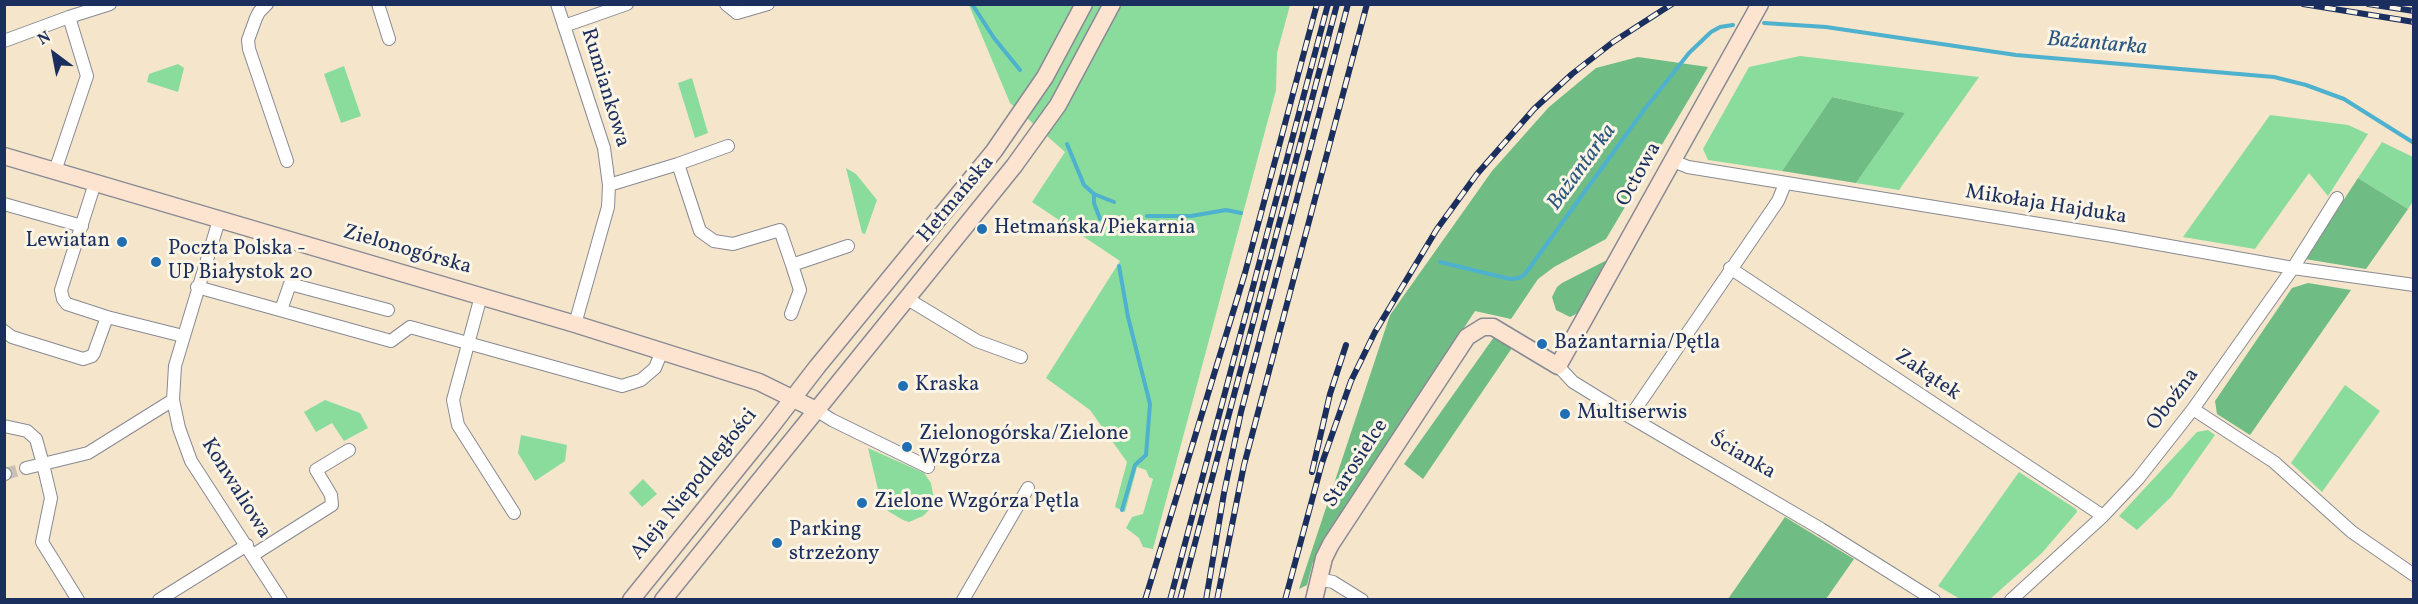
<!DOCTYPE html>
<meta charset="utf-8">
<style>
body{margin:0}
#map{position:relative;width:2418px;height:604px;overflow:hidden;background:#f5e5cb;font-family:Vollkorn,serif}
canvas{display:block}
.frame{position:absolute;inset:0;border:6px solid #1b2f5e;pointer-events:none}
.north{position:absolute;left:24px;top:24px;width:60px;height:60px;-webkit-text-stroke:4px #fcf5e5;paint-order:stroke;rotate:328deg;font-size:16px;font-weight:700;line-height:24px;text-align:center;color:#1b2f5e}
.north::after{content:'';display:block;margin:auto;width:21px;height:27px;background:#1b2f5e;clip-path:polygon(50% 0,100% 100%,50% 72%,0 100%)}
</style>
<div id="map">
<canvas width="2418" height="604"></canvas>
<div class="frame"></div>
<div class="north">N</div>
</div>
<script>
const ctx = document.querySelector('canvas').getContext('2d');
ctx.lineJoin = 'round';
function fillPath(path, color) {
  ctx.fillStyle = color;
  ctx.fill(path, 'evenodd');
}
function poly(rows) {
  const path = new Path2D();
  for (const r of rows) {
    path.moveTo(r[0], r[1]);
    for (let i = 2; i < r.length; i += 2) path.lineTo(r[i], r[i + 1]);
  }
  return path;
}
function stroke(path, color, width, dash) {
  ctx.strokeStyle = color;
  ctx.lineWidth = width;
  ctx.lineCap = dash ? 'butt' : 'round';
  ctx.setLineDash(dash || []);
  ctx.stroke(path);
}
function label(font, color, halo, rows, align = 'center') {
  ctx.font = font + ' Vollkorn,serif';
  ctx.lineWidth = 6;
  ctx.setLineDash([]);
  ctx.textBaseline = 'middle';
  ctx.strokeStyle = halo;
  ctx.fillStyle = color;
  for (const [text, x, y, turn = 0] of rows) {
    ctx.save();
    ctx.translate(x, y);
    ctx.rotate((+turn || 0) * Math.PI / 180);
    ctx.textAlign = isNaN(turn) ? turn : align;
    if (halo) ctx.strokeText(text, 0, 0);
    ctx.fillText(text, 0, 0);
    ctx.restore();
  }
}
const green = poly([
 [969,5,1290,5,1277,53,1276,90,1153,549,1143,547,1139,538,1126,528,1132,517,1143,514,1153,479,1149,477,1146,470,1137,467,1125,512,1115,507,1127,462,1090,410,1046,378,1120,261,1032,202,1065,152,1010,103],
 [1800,56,1979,77,1899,190,1856,183,1905,113,1832,97,1782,171,1708,160,1703,149,1749,67],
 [178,64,184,68,178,92,147,82,149,74],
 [344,66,361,116,341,123,324,74],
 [692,78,708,133,695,138,678,83],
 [2270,115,2348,125,2368,134,2328,196,2309,173,2255,249,2183,237],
 [2382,142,2413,157,2413,201,2408,209,2358,178],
 [846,168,856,174,877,200,865,234,862,233],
 [2345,385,2380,411,2322,492,2291,463],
 [325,400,360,413,368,428,344,441,332,423,316,432,304,412],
 [2208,430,2215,435,2171,497,2137,530,2119,516,2197,432],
 [521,435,567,445,565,461,535,481,518,453],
 [868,448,924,473,931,483,933,494,929,510,923,516,909,522,903,520,888,511,881,502],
 [2019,472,2076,509,2077,512,2042,553,1990,599,1960,599,1938,586],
 [643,479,657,494,642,507,629,493]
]);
const forest = poly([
 [1638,57,1708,67,1606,239,1554,267,1538,279,1511,319,1475,311,1326,540,1316,563,1313,562,1307,585,1299,589,1390,315,1492,171,1549,107,1596,68],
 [1832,97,1905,113,1856,183,1782,171],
 [2358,178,2408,209,2366,269,2305,259],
 [1611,258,1582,311,1570,317,1556,310,1552,297,1557,287,1562,283],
 [2308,283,2351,290,2250,435,2217,414,2215,401,2292,288],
 [1494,337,1512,348,1423,479,1404,464],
 [1785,517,1854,559,1826,599,1728,599]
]);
const stream = poly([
 [972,4,994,38,1020,70],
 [1764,23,1826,27,2016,55,2274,77,2306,85,2344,99,2414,143],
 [1067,144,1084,185,1094,194,1114,202],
 [1094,194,1094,203,1100,219],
 [1147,216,1191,216,1226,210,1241,213],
 [1440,262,1510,279,1519,278,1525,274,1644,110,1689,53,1711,32,1720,27,1733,25],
 [1119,266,1128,317,1150,404,1146,455,1135,465,1122,510]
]);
const streetTunnel = poly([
 [5,474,26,468]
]);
const street = poly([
 [267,4,259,12,256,18,248,40,249,49,287,161],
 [378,4,389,39],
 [557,4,604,148,609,185,608,207,575,324],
 [726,4,737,13,768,4],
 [564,26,627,4],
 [4,41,69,17],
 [1673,161,1688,167,2113,236,2293,268,2414,285],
 [678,164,728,146],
 [55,171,87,76,69,17,110,4],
 [609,185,678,164,700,231,714,241,733,244,780,230,792,265,848,246],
 [4,204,82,226],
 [219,220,175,366,173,400,179,428,191,461,281,600],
 [1730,268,2103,516],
 [197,287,391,341,410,327,622,386,641,380,655,368,662,351],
 [481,296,453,400,458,425,514,513],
 [906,298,977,341,1021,357],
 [281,310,290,284,388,310],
 [791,314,800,290,792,265],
 [107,317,183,336],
 [4,331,12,337,83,359,92,356,94,353,107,317,67,304,63,299,61,290,95,183],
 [1558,366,1573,382,1630,417,1821,529,1934,600],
 [2193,409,2274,462,2352,532,2414,575],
 [816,410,832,420,928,467],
 [1630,417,1778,201,1785,184],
 [4,426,27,431,36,439,43,464,26,468],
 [4,474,5,474],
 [253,555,332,505,331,495,316,470,349,450],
 [1318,579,1333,582,1362,600],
 [78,600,42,542,51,498,43,464,88,453,173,400],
 [159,600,247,545],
 [963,600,1028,488],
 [2011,600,2103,516,2138,479,2193,409,2293,268,2337,198]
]);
const secondary = poly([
 [4,156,575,324,759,382,816,410],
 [631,600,770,428,817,367,994,151,1045,77,1084,4],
 [663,600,1014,166,1058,105,1112,4],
 [1314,600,1324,558,1331,544,1467,337,1483,327,1493,327,1558,366,1760,4]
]);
const rail = poly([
 [2303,4,2414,22],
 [2368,4,2414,11],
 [1312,472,1330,394,1346,345],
 [1145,600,1245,273,1317,4],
 [1170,600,1328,4],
 [1180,600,1337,4],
 [1206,600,1224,493,1241,412,1348,4],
 [1217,600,1244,465,1367,4],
 [1285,600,1322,463,1351,381,1375,332,1437,229,1477,174,1534,109,1572,74,1613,42,1672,4]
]);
const markers = [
 [982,229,6,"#1f6fb2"],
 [122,242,6,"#1f6fb2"],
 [156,262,6,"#1f6fb2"],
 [1542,344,6,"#1f6fb2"],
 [903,386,6,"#1f6fb2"],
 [1565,414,6,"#1f6fb2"],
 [907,447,6,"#1f6fb2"],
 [862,503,6,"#1f6fb2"],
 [777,543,6,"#1f6fb2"]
];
const streetNames = [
 ["Rumiankowa",604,88,73],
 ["Octowa",1640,175,-61],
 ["Hetmańska",957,200,-50],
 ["Mikołaja Hajduka",2046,206,9],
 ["Zielonogórska",407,251,16],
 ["Zakątek",1927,376,34],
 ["Oboźna",2174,400,-53],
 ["Ścianka",1742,457,30],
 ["Starosielce",1357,464,-57],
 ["Aleja Niepodległości",695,485,-51],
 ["Konwaliowa",235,489,58]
];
const poiNames = [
 ["Hetmańska/Piekarnia",994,229],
 ["Lewiatan",110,242,"right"],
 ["Poczta Polska -",168,250],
 ["UP Białystok 20",168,274],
 ["Bażantarnia/Pętla",1554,344],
 ["Kraska",915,386],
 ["Multiserwis",1577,414],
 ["Zielonogórska/Zielone",919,435],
 ["Wzgórza",919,459],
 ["Zielone Wzgórza Pętla",874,503],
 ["Parking",789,531],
 ["strzeżony",789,555]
];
const waterNames = [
 ["Bażantarka",2097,45,5],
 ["Bażantarka",1583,168,-54]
];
fillPath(green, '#8adc9d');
fillPath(forest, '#6fbc84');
stroke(stream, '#4eb1cd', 4);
stroke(streetTunnel, '#c9c1b5', 12, [12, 6]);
stroke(street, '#888a94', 14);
stroke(secondary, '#888a94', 19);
stroke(street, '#fff', 12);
stroke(secondary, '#fde4d1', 16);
stroke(rail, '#1b2f5e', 6);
stroke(rail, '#fcf5e5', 4, [11]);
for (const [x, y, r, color] of markers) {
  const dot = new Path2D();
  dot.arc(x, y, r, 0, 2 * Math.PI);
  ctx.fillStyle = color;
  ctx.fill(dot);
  stroke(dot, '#fcf5e5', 2);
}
label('21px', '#1b2f5e', '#fcf5e5', streetNames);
label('21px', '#1b2f5e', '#fcf5e5', poiNames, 'left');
label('italic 22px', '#2a567f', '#fcf5e5', waterNames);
</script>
